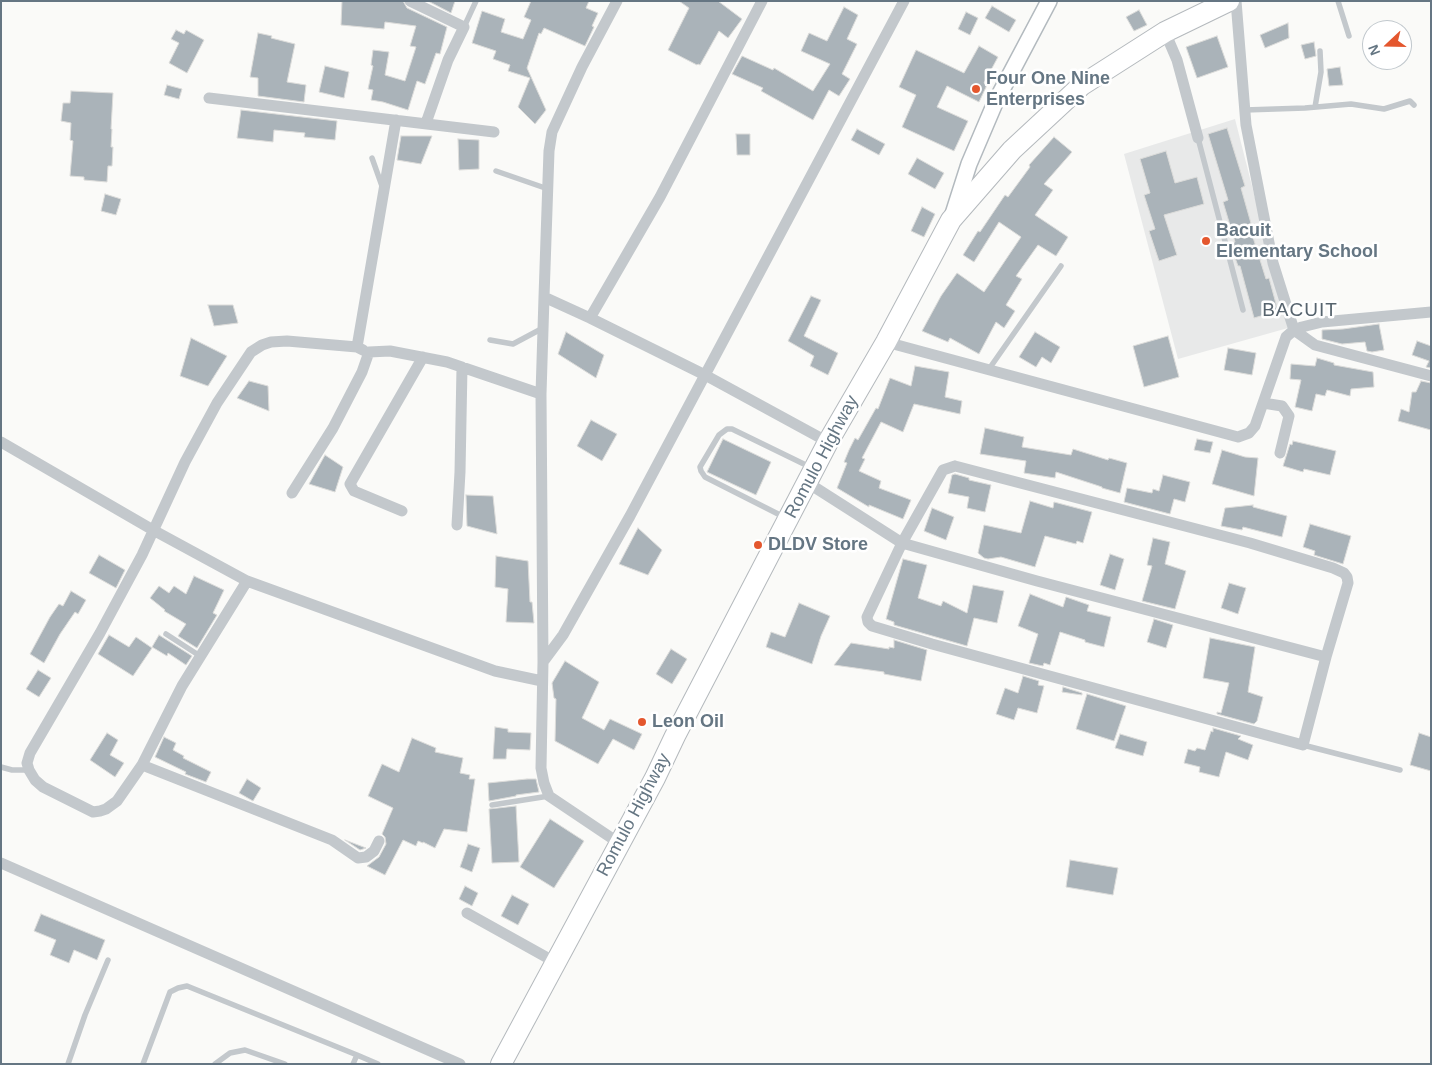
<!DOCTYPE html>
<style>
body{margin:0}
#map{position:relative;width:1432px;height:1065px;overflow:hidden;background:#fafaf8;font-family:Helvetica,sans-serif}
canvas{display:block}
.frame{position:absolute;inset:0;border:2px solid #657683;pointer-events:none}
.north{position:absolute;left:1362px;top:20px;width:50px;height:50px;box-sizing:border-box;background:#fff;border:1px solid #c1c8cd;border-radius:50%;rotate:249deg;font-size:14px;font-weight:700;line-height:20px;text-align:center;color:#657683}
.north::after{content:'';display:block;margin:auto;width:18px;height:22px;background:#e4572e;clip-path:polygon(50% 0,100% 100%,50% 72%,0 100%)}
</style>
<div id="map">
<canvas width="1432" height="1065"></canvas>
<div class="frame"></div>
<div class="north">N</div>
</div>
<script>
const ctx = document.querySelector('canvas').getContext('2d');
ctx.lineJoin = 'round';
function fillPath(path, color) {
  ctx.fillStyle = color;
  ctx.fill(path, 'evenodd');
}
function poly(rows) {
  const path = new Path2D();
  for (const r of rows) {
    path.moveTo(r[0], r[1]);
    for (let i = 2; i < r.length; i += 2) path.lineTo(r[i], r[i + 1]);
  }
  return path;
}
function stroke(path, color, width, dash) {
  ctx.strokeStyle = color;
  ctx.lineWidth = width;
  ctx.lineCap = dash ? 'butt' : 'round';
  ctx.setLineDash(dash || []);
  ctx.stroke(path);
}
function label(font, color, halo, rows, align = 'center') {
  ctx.font = font + ' Helvetica,sans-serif';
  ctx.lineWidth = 5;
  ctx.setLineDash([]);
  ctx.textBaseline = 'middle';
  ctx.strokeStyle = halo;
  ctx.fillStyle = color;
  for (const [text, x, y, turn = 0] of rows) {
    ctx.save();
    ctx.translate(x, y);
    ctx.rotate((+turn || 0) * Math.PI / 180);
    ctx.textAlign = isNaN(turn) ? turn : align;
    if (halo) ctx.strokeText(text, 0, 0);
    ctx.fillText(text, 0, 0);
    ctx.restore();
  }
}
const built = poly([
 [1235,119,1288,328,1178,359,1124,154]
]);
const building = poly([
 [342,1,403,1,407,8,447,27,440,54,436,53,425,84,417,81,408,110,383,102,371,100,373,90,368,89,373,66,371,65,373,50,389,52,385,75,405,81,416,47,410,46,416,26,385,22,384,29,341,25,342,1],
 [428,1,455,1,451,13,428,1],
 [531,1,589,1,586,8,598,13,592,26,594,27,585,46,544,28,541,34,539,33,527,68,546,110,535,124,518,107,530,78,508,71,510,65,493,59,496,51,472,43,482,11,505,19,501,32,523,39,531,20,524,17,531,1],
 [679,1,718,1,742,19,728,38,719,31,700,65,698,64,697,65,668,50,689,8,679,1],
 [992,6,1016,20,1009,32,985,18,992,6],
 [844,7,858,15,847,39,857,44,842,74,850,79,839,96,829,90,813,120,761,91,763,88,732,74,742,56,773,70,774,68,813,91,830,64,801,51,809,33,827,41,844,7],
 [1139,10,1147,25,1134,31,1126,17,1139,10],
 [966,12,978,18,970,35,958,29,966,12],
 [1288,23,1289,38,1265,48,1260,35,1288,23],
 [176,30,184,34,186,30,204,40,187,73,169,63,179,43,171,39,176,30],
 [258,33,272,36,271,38,295,44,287,82,306,85,304,102,258,96,258,78,250,77,258,33],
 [1217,36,1228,67,1197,78,1186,47,1217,36],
 [1314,42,1316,56,1305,59,1301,45,1314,42],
 [979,46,998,57,984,83,987,85,979,102,947,86,937,107,968,121,954,151,902,127,916,95,899,87,916,50,964,73,979,46],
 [325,66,349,72,344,98,319,92,325,66],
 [1340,67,1343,85,1329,86,1327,69,1340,67],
 [167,85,182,89,179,99,164,95,167,85],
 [71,91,113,93,111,129,112,129,111,147,113,147,112,166,108,166,107,182,84,180,84,177,70,176,73,141,70,140,71,123,61,121,63,103,70,103,71,91],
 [241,110,337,121,335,140,304,137,305,133,274,130,273,142,237,138,241,110],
 [1227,128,1245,186,1241,188,1254,234,1252,234,1266,279,1269,278,1278,311,1254,318,1240,266,1238,266,1230,244,1235,242,1223,202,1228,200,1208,134,1227,128],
 [857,129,885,144,879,155,851,140,857,129],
 [736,134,750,134,750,155,737,155,736,134],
 [401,136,432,136,421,164,397,160,401,136],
 [1054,137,1072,152,1044,184,1053,190,1035,215,1068,237,1056,256,1038,245,1016,276,1022,279,1006,305,1015,311,1004,328,996,322,979,354,950,338,948,342,922,331,941,296,957,273,984,292,1021,237,999,222,974,262,963,255,978,231,980,232,1005,195,1008,197,1030,167,1029,165,1054,137],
 [458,139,479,140,479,169,459,170,458,139],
 [1166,151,1175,183,1197,177,1204,204,1164,215,1177,255,1159,261,1149,231,1155,229,1144,195,1150,193,1140,159,1166,151],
 [917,158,944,173,935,189,908,174,917,158],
 [105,194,121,199,116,215,101,211,105,194],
 [922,207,935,214,924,237,911,231,922,207],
 [811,296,821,300,804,336,838,353,828,375,810,366,814,356,788,341,811,296],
 [208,305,233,305,238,323,214,326,208,305],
 [1379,324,1384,350,1372,352,1367,351,1365,342,1342,344,1322,339,1322,330,1343,329,1379,324],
 [566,332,604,355,596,378,558,354,566,332],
 [1035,332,1060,347,1051,363,1042,357,1036,367,1019,357,1035,332],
 [1168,336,1179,377,1144,387,1133,346,1168,336],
 [191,338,227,356,208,386,180,376,191,338],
 [1417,341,1431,346,1431,368,1426,367,1429,361,1412,355,1417,341],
 [1228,348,1256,353,1252,375,1224,370,1228,348],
 [1317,358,1334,363,1334,365,1373,372,1374,387,1351,389,1350,396,1327,390,1325,396,1316,394,1312,411,1295,407,1301,380,1290,379,1291,364,1315,366,1317,358],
 [915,366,949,372,945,397,962,401,960,414,914,404,903,432,881,422,862,458,865,459,859,471,881,481,879,488,911,500,903,519,869,505,869,507,837,488,847,463,844,462,849,450,855,438,858,440,876,408,878,409,890,378,911,386,915,366],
 [249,381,268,386,269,411,237,398,249,381],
 [1421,381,1431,383,1431,430,1398,421,1401,409,1409,412,1412,392,1416,392,1421,381],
 [591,420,617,434,602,461,577,446,591,420],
 [985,428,1024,437,1022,447,1071,455,1073,449,1108,460,1109,458,1127,463,1120,493,1102,488,1102,487,1056,472,1055,478,1024,473,1026,461,980,454,985,428],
 [723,439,771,462,756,495,707,472,723,439],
 [1197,439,1213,442,1210,453,1194,450,1197,439],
 [1293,441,1336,451,1330,475,1304,469,1303,472,1283,466,1290,444,1292,445,1293,441],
 [1222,450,1245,457,1258,458,1254,496,1212,484,1222,450],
 [325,455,343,467,335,492,309,484,325,455],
 [955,474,969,478,969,480,991,485,985,512,967,508,969,497,948,493,952,475,955,474],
 [1163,475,1190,482,1185,502,1174,499,1170,514,1124,502,1127,488,1152,493,1153,489,1159,491,1163,475],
 [466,495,493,496,497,534,467,526,466,495],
 [1030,501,1053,508,1054,502,1092,512,1083,543,1077,541,1076,544,1045,536,1035,567,1001,557,988,559,984,558,978,553,984,525,1021,533,1030,501],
 [1253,505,1253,507,1287,516,1282,537,1243,527,1242,530,1221,526,1225,508,1253,505],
 [932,508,954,517,946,540,924,531,932,508],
 [1310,524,1351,536,1343,564,1314,555,1315,551,1303,547,1310,524],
 [638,528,662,550,648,575,619,564,638,528],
 [1153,538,1170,542,1165,564,1186,571,1175,609,1142,601,1152,566,1147,565,1153,538],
 [1110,554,1124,559,1115,590,1100,585,1110,554],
 [99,555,125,570,116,588,89,573,99,555],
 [496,556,528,561,530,602,532,602,534,623,506,622,508,589,495,587,496,556],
 [903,559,927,565,918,598,941,606,943,601,967,613,973,585,1004,591,997,623,974,618,967,646,894,625,894,622,886,619,903,559],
 [194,576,224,590,213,613,217,615,197,648,178,636,186,624,164,611,165,610,150,598,159,586,169,593,174,586,186,594,194,576],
 [1229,583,1246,588,1238,614,1221,608,1229,583],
 [71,591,86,600,78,614,75,612,60,634,44,663,30,654,50,617,59,604,63,606,71,591],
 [1030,594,1063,607,1066,597,1089,605,1087,611,1111,617,1104,647,1085,642,1085,640,1060,632,1050,665,1044,663,1043,666,1029,663,1038,634,1018,626,1030,594],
 [799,603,830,616,821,636,812,664,766,647,771,632,785,637,799,603],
 [1154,619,1173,625,1166,648,1147,642,1154,619],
 [109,635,129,647,136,637,152,648,133,676,98,654,109,635],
 [159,635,192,656,186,665,168,653,167,656,152,647,159,635],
 [1210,638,1255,647,1248,692,1263,697,1257,721,1254,724,1217,714,1217,712,1221,713,1229,683,1203,678,1210,638],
 [894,640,927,650,921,681,884,674,884,672,834,665,851,643,889,649,889,647,894,648,894,640],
 [671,649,687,659,672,684,656,674,671,649],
 [565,661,599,682,582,718,604,730,610,719,642,734,634,750,613,739,598,764,555,741,556,699,554,698,552,683,565,661],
 [38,670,51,678,39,697,26,689,38,670],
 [1023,676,1039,681,1038,685,1044,686,1037,713,1018,708,1014,720,996,714,1005,688,1018,693,1023,676],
 [1063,687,1082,693,1082,695,1062,692,1063,687],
 [1087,694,1126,706,1114,741,1076,729,1087,694],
 [495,727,508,729,508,732,531,733,530,750,507,749,506,759,493,759,495,727],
 [1213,728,1241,736,1238,739,1253,745,1248,760,1226,752,1219,777,1199,772,1200,767,1184,763,1188,749,1195,751,1197,748,1205,750,1211,731,1213,732,1213,728],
 [107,733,118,740,110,755,124,763,115,777,90,760,107,733],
 [1419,733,1431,737,1431,771,1410,765,1419,733],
 [1120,734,1147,742,1143,756,1115,748,1120,734],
 [164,737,176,743,173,750,184,756,183,758,211,772,206,782,185,774,186,772,155,757,164,737],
 [412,738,436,748,435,752,463,758,460,773,470,775,469,779,475,779,467,832,444,829,435,848,423,842,423,843,418,841,416,846,403,840,385,875,367,866,379,857,386,844,385,837,382,834,393,808,368,796,382,764,399,772,412,738],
 [247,779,261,788,253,801,239,793,247,779],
 [527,779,536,779,539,792,516,795,516,796,489,801,488,783,527,779],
 [516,806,519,862,492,863,489,809,516,806],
 [550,819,584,841,554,888,520,867,550,819],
 [345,840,366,848,360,850,345,840],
 [468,844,480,848,472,872,460,867,468,844],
 [1070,860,1118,868,1113,895,1066,887,1070,860],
 [465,886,478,893,472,906,459,899,465,886],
 [512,895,529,904,518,925,501,916,512,895],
 [41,914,105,940,97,960,74,950,69,963,50,955,56,940,34,931,41,914]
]);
const lane = poly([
 [1338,1,1349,36],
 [464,27,476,1],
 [1315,107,1321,72,1320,51],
 [1245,110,1305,108,1351,104,1384,109,1410,101,1414,105],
 [1198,138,1243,310],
 [372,158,382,186],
 [496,171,548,189],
 [490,340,513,344,543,328],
 [989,369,1061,266],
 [786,518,705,477,701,471,700,467,719,435,727,429,732,429,810,467],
 [166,634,200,656],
 [1303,745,1400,770],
 [1,767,12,770,29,770],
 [492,805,549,796],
 [68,1064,85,1015,108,960],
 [143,1064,170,992,178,988,187,986,357,1055],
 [215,1064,230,1053,245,1050,285,1064],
 [353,1064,357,1055,378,1064]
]);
const street = poly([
 [410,1,464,27,448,60,426,123],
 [762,1,660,197,590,318,705,375,904,1],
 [1236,1,1246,125,1273,263,1294,330,1315,345,1431,376],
 [1165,32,1177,60,1198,138],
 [209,98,494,132],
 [544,297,549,151,552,132,582,67,617,1],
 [590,318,544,297,541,394,543,662,541,768,544,783,549,796,619,843],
 [886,342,1238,437,1249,433,1255,426,1286,337,1294,330,1302,327,1322,322,1431,312],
 [363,350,357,347,396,120],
 [1263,403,1282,406,1289,416,1280,453],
 [1,442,153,530,247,581,495,671,542,681],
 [955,466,1250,543,1333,568,1344,573,1347,577,1348,583,1326,657,1303,745,932,644,872,626,868,622,867,617,902,543,943,470,955,466],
 [808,483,902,543,1037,581,1326,657],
 [292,493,333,428,362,372,369,352,390,351,447,362,541,394],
 [402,511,354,491,350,484,423,357],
 [457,525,460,472,462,367],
 [247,581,182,686,142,765,117,801,106,809,100,811,93,812,43,787,35,780,29,770,27,763,30,753,100,633,142,555,185,462,217,403,251,352,262,345,271,342,287,341,357,347],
 [543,662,563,635,630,516,705,375,828,442],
 [142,765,332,840,358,858,366,857,374,851,379,841],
 [1,863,460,1064],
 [467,913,555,962]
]);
const secondary = poly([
 [953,214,969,164,995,103,1049,1]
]);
const highway = poly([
 [501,1064,655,778,675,736,828,442,886,342,951,220,1012,150,1082,85,1165,32,1229,1]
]);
const markers = [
 [976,89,5,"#e4572e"],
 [1206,241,5,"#e4572e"],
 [758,545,5,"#e4572e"],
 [642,722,5,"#e4572e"]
];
const poiNames = [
 ["Four One Nine",986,79],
 ["Enterprises",986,100],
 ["Bacuit",1216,231],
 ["Elementary School",1216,252],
 ["DLDV Store",768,545],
 ["Leon Oil",652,722]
];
const streetNames = [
 ["Romulo Highway",822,457,-62],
 ["Romulo Highway",634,815,-62]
];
const neighbourhoodNames = [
 ["BACUIT",1300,311]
];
fillPath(built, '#e8e9e9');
fillPath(building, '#aab3b9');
stroke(building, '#dcdcda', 1);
stroke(secondary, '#b3babf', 18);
stroke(highway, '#b4b9bd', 22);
stroke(lane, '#c3c8cc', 5.5);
stroke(street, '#c3c8cc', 11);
stroke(secondary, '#fff', 15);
stroke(highway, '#fff', 20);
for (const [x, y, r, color] of markers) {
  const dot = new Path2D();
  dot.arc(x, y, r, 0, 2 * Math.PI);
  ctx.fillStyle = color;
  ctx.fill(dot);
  stroke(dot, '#fff', 2);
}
label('bold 18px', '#657683', '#fff', poiNames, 'left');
label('18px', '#657683', '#fff', streetNames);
ctx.letterSpacing = '1px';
label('19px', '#57646e', '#fff', neighbourhoodNames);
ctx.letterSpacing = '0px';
</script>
